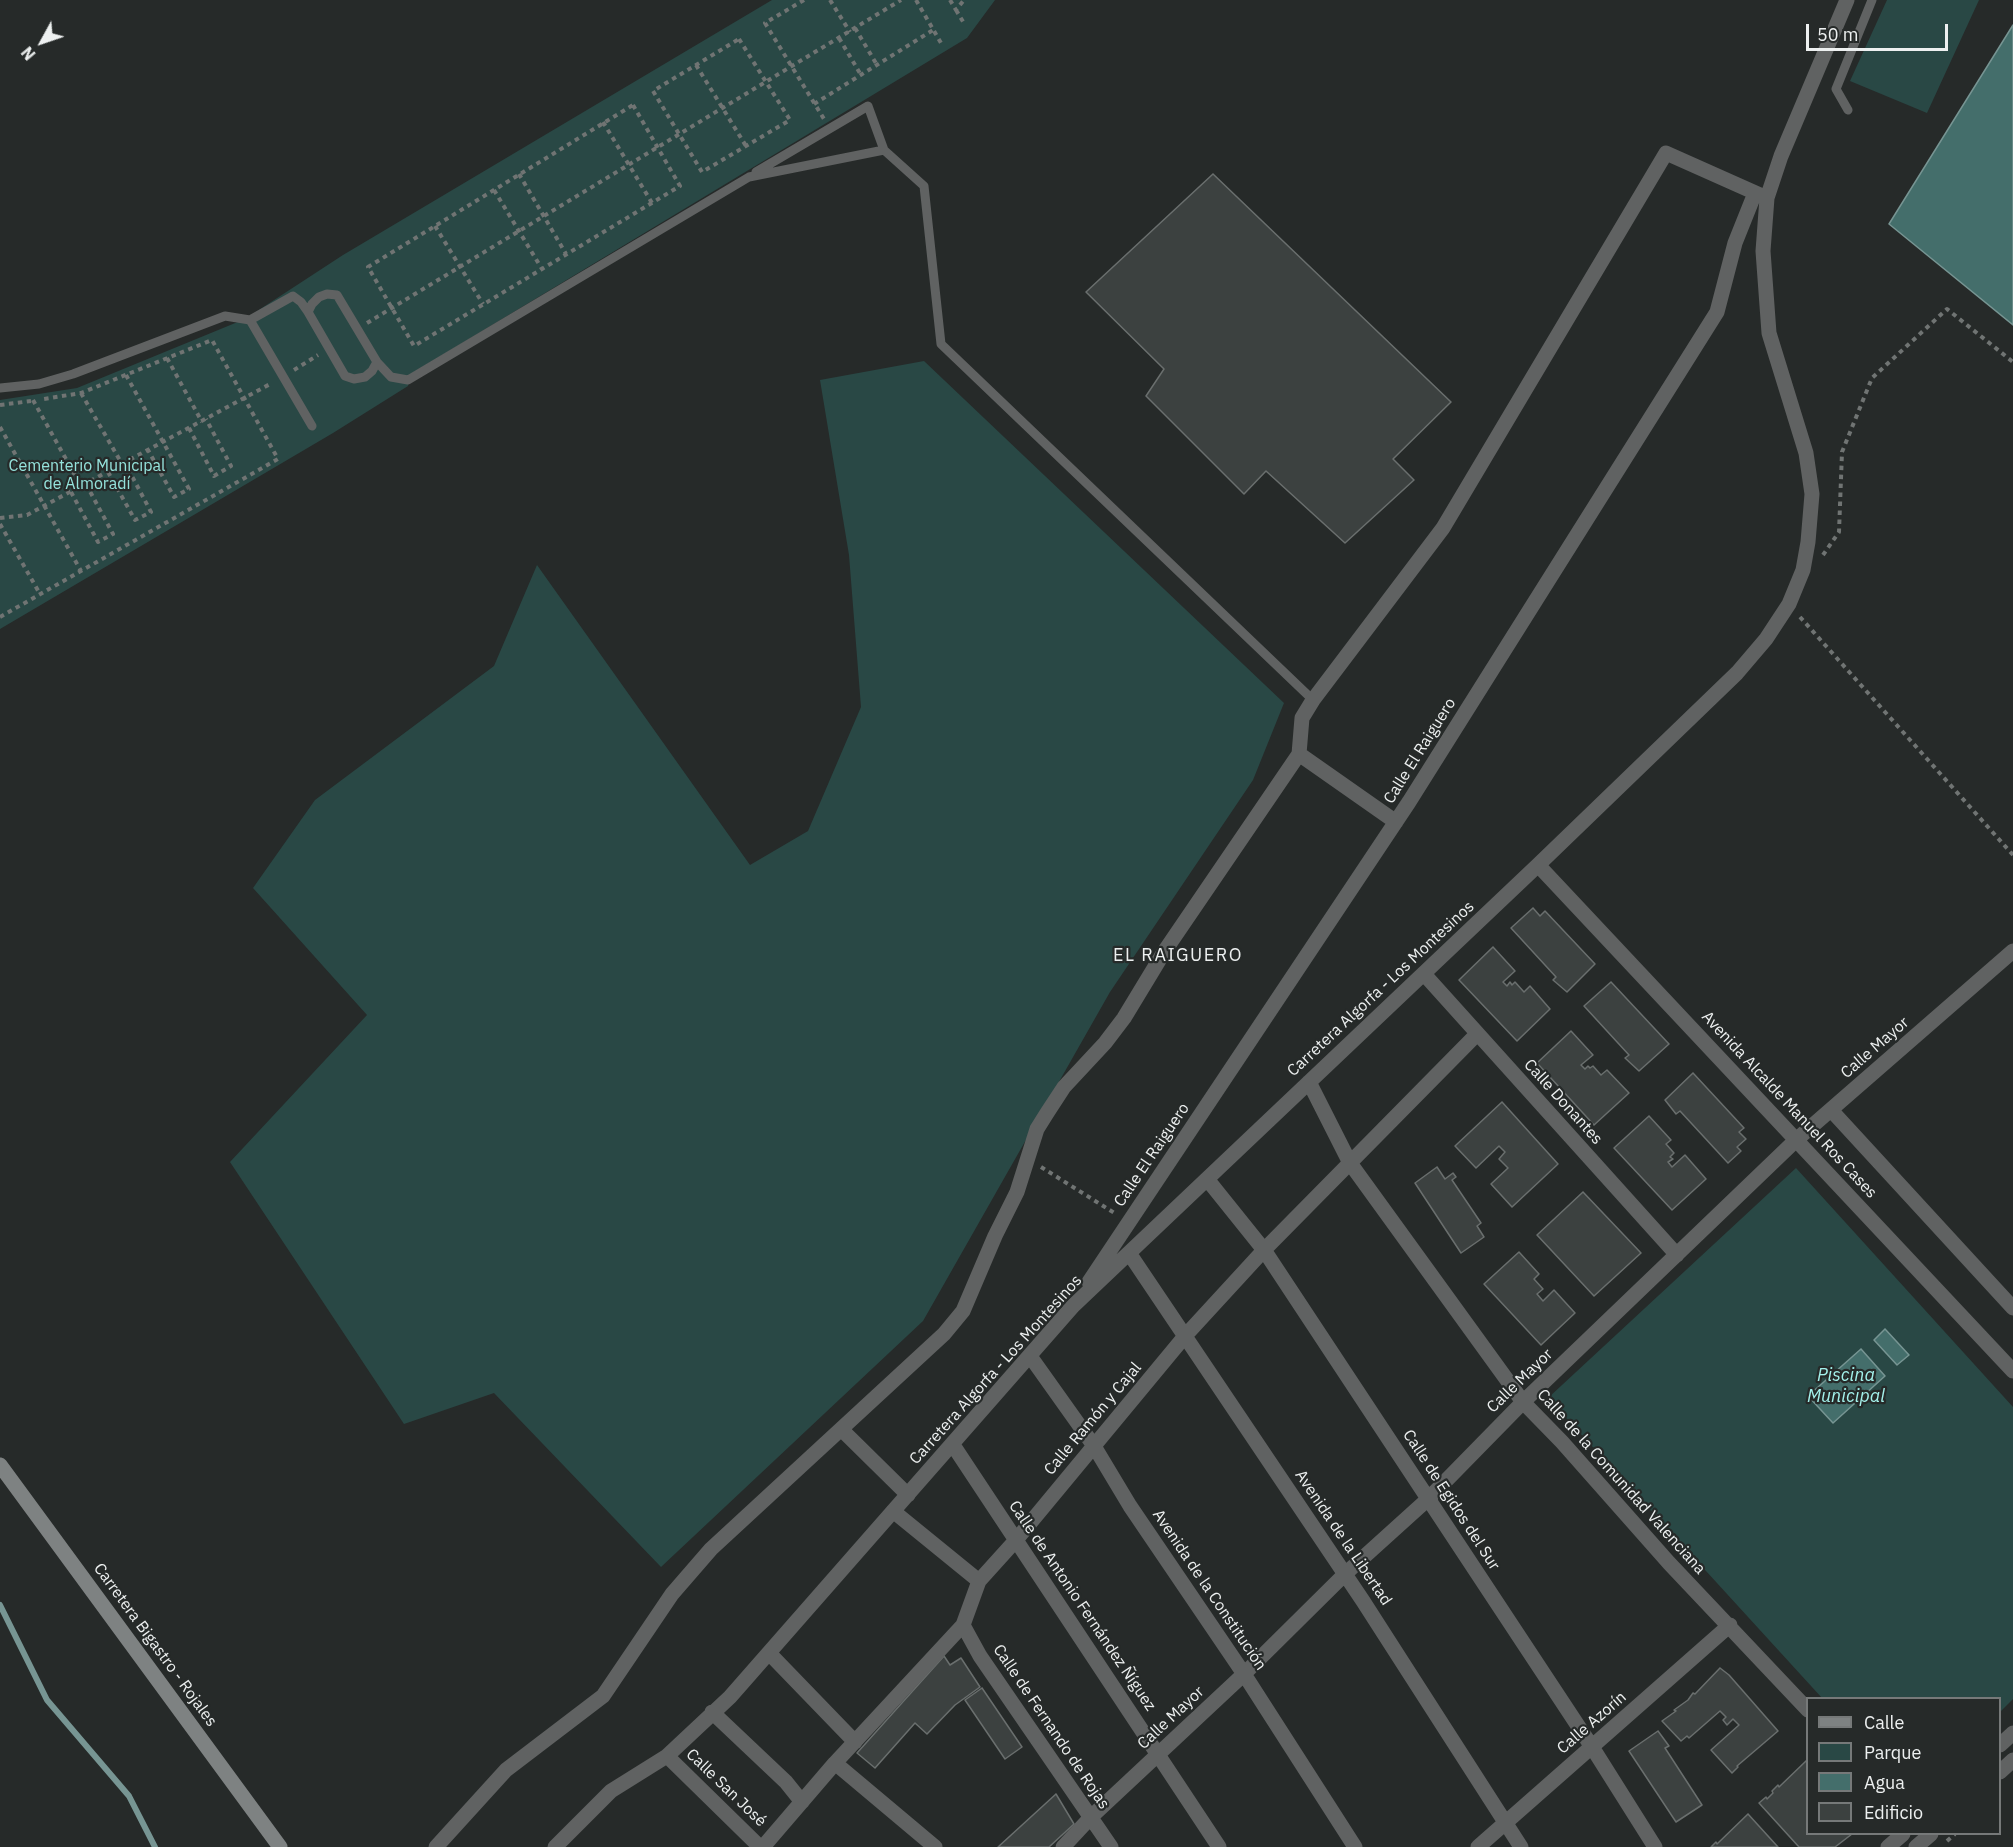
<!DOCTYPE html>
<meta charset="utf-8">
<style>
body{margin:0}
#map{position:relative;width:2013px;height:1847px;overflow:hidden;background:#262a29;font-family:"IBM Plex Sans",sans-serif}
canvas{display:block}
.legend{position:absolute;left:1806px;top:1697px;width:195px;height:138px;box-sizing:border-box;background:#262a29;border:2px solid #767979;margin:0;padding:8px 10px;list-style:none;font-size:18px;color:#edf0f0}
.legend li{display:flex;align-items:center;gap:12px;height:30px}
.legend b{width:30px;border:2px solid #767979}
.north{position:absolute;left:12px;top:12px;width:60px;height:60px;-webkit-text-stroke:4px #262a29;paint-order:stroke;rotate:230deg;font-size:16px;font-weight:700;line-height:24px;text-align:center;color:#edf0f0}
.north::after{content:'';display:block;margin:auto;width:21px;height:27px;background:#edf0f0;clip-path:polygon(50% 0,100% 100%,50% 72%,0 100%)}
.scale{position:absolute;left:1806px;top:24px;width:142px;height:27px;box-sizing:border-box;border:3px solid #edf0f0;border-top:0;padding-left:8px;font-size:18px;line-height:21px;white-space:nowrap;color:#edf0f0;-webkit-text-stroke:4px #262a29;paint-order:stroke}
</style>
<div id="map">
<canvas width="2013" height="1847"></canvas>
<ul class="legend">
<li><b style="height:8px;background:#7e8282"></b>Calle</li>
<li><b style="height:16px;background:#294845"></b>Parque</li>
<li><b style="height:16px;background:#446e6b"></b>Agua</li>
<li><b style="height:16px;background:#3c4140"></b>Edificio</li>
</ul>
<div class="north">N</div>
<div class="scale">50 m</div>
</div>
<script>
const ctx = document.querySelector('canvas').getContext('2d');
ctx.lineJoin = 'round';
function fillPath(path, color) {
  ctx.fillStyle = color;
  ctx.fill(path, 'evenodd');
}
function poly(rows) {
  const path = new Path2D();
  for (const r of rows) {
    path.moveTo(r[0], r[1]);
    for (let i = 2; i < r.length; i += 2) path.lineTo(r[i], r[i + 1]);
  }
  return path;
}
function stroke(path, color, width, dash) {
  ctx.strokeStyle = color;
  ctx.lineWidth = width;
  ctx.lineCap = dash ? 'butt' : 'round';
  ctx.setLineDash(dash || []);
  ctx.stroke(path);
}
function label(font, color, halo, rows, align = 'center') {
  ctx.font = font + ' "IBM Plex Sans",sans-serif';
  ctx.lineWidth = 4.5;
  ctx.setLineDash([]);
  ctx.textBaseline = 'middle';
  ctx.strokeStyle = halo;
  ctx.fillStyle = color;
  for (const [text, x, y, turn = 0] of rows) {
    ctx.save();
    ctx.translate(x, y);
    ctx.rotate((+turn || 0) * Math.PI / 180);
    ctx.textAlign = isNaN(turn) ? turn : align;
    if (halo) ctx.strokeText(text, 0, 0);
    ctx.fillText(text, 0, 0);
    ctx.restore();
  }
}
const green = poly([
 [772,0,995,0,967,38,411,374,408,386,333,433,0,629,0,400,77,388,245,319,343,255],
 [1887,0,1979,0,1927,113,1850,81],
 [924,361,1284,703,1253,780,1110,992,923,1321,661,1567,494,1393,404,1424,230,1162,367,1015,253,888,315,800,494,666,537,565,750,865,808,831,861,707,849,555,820,380],
 [1796,1168,2013,1407,2013,1699,2000,1712,2000,1698,1822,1698,1548,1398]
]);
const water = poly([
 [2013,25,2013,325,1889,224,2013,25],
 [1885,1329,1909,1355,1897,1365,1874,1340,1885,1329],
 [1861,1349,1885,1376,1833,1423,1808,1396,1861,1349]
]);
const stream = poly([
 [0,1605,47,1700,129,1796,155,1847]
]);
const building = poly([
 [1213,174,1451,402,1393,459,1414,480,1345,543,1266,471,1244,494,1146,396,1164,369,1086,292,1213,174],
 [1533,908,1540,916,1545,911,1595,964,1567,992,1553,980,1556,977,1511,928,1533,908],
 [1493,947,1515,971,1503,982,1507,986,1510,982,1512,985,1515,982,1524,992,1530,986,1550,1009,1517,1041,1459,980,1493,947],
 [1611,982,1669,1044,1639,1071,1625,1058,1629,1055,1584,1006,1611,982],
 [1571,1031,1593,1055,1581,1065,1585,1069,1588,1066,1590,1068,1593,1066,1601,1075,1607,1070,1629,1093,1594,1125,1537,1063,1571,1031],
 [1693,1073,1744,1128,1739,1132,1746,1139,1737,1147,1741,1151,1728,1163,1680,1111,1676,1114,1665,1100,1693,1073],
 [1502,1102,1558,1164,1512,1207,1491,1184,1508,1168,1499,1159,1505,1152,1499,1146,1476,1168,1455,1146,1502,1102],
 [1649,1116,1671,1140,1666,1144,1674,1153,1670,1157,1673,1159,1668,1162,1672,1167,1685,1155,1706,1179,1672,1210,1614,1148,1649,1116],
 [1437,1167,1445,1179,1453,1173,1456,1177,1452,1180,1481,1223,1477,1226,1484,1237,1461,1253,1415,1183,1437,1167],
 [1583,1192,1641,1253,1594,1296,1537,1235,1583,1192],
 [1519,1252,1539,1274,1534,1279,1543,1289,1537,1294,1543,1301,1554,1290,1575,1313,1541,1345,1484,1284,1519,1252],
 [944,1656,950,1665,961,1658,980,1687,955,1705,927,1734,915,1723,875,1768,857,1753,944,1656],
 [1720,1668,1729,1675,1778,1731,1737,1766,1738,1767,1732,1773,1711,1750,1739,1725,1733,1719,1727,1725,1723,1720,1726,1717,1720,1711,1689,1738,1687,1736,1681,1741,1662,1721,1676,1711,1674,1710,1688,1700,1693,1693,1695,1694,1720,1668],
 [982,1688,1022,1747,1005,1759,965,1700,982,1688],
 [1658,1731,1669,1746,1665,1748,1702,1805,1676,1822,1629,1751,1658,1731],
 [1806,1761,1808,1763,1808,1834,1852,1834,1835,1847,1799,1847,1759,1803,1766,1797,1767,1799,1773,1793,1772,1791,1778,1785,1779,1787,1806,1761],
 [1056,1794,1074,1824,1049,1847,998,1847,1056,1794],
 [1748,1814,1778,1847,1711,1847,1716,1842,1717,1844,1748,1814]
]);
const path = poly([
 [804,0,765,23,824,119],
 [830,0,850,32],
 [916,0,941,43],
 [950,0,956,10,964,0],
 [956,10,965,25],
 [855,28,877,65],
 [839,38,861,75],
 [739,39,790,120,702,172,653,91,739,39],
 [696,65,746,146],
 [814,104,933,30],
 [633,105,680,186,414,346,368,267,633,105],
 [603,122,652,203],
 [519,174,566,254],
 [494,190,542,269],
 [435,226,483,304],
 [367,323,901,0],
 [167,358,202,422],
 [294,370,318,355],
 [126,375,189,489,174,497,148,450],
 [81,393,122,464],
 [33,400,81,486],
 [0,405,31,401],
 [0,427,81,571],
 [189,428,214,476,231,466,206,419],
 [108,472,135,520,151,512,125,463],
 [71,492,98,542,113,534,86,484],
 [0,518,27,515,272,383],
 [0,524,40,594],
 [1823,555,1839,532,1842,452,1872,378,1947,309,2013,362],
 [0,617,278,459,212,340,81,393,44,399],
 [1800,617,2013,855],
 [1041,1167,1116,1214],
 [1947,1841,1955,1834]
]);
const lane = poly([
 [1848,110,1836,89,1872,0],
 [756,172,868,106,884,150],
 [250,320,312,426],
 [377,362,372,371,365,377,354,379,345,376,308,312,312,304,319,297,327,294,337,295,377,362,391,377,408,380,749,177,884,150,924,186,941,344,1313,700],
 [0,388,39,384,73,374,225,316,250,320,293,296,301,302,308,312]
]);
const street = poly([
 [1299,754,1396,822],
 [1538,865,2013,1371],
 [1424,974,1677,1255],
 [1309,1082,1350,1163,1523,1402,1562,1442,1669,1563,1808,1710],
 [1831,1110,2013,1308],
 [1207,1179,1264,1250,1592,1747,1655,1847],
 [1129,1253,1363,1601,1521,1847],
 [1089,1282,1409,802,1717,312,1735,243,1755,193],
 [1030,1356,1094,1446,1130,1506,1244,1674,1355,1847],
 [841,1429,908,1495],
 [953,1445,1219,1847],
 [893,1511,979,1581],
 [963,1625,980,1656,1111,1847],
 [769,1653,855,1742],
 [712,1712,786,1782,802,1802],
 [2000,1745,2013,1733],
 [667,1756,760,1847],
 [835,1763,935,1847],
 [2000,1772,2013,1760],
 [436,1847,506,1770,603,1696,672,1594,711,1549,944,1334,963,1311,995,1236,1017,1192,1037,1129,1047,1113,1064,1087,1105,1043,1124,1018,1164,952,1299,754,1302,718,1313,700,1443,528,1666,153,1767,198],
 [555,1847,611,1791,667,1756,730,1697,1073,1306,1538,865,1737,673,1766,639,1789,604,1803,570,1808,542,1812,494,1806,453,1769,333,1763,251,1767,198,1781,156,1847,0],
 [763,1847,835,1763,963,1625,979,1581,1016,1540,1185,1336,1264,1250,1477,1034],
 [1063,1847,1091,1817,1244,1674,1345,1574,1428,1499,1523,1402,1796,1140,2013,951],
 [1478,1847,1730,1625],
 [1888,1847,1903,1834],
 [1916,1847,1931,1834]
]);
const secondary = poly([
 [0,1465,280,1847]
]);
const parkNames = [
 ["Cementerio Municipal",87,466],
 ["de Almoradí",87,484]
];
const streetNames = [
 ["Calle El Raiguero",1420,751,-58],
 ["Carretera Algorfa - Los Montesinos",1381,989,-43],
 ["Calle Mayor",1875,1048,-41],
 ["Calle Donantes",1563,1102,48],
 ["Avenida Alcalde Manuel Ros Cases",1789,1105,47],
 ["Calle El Raiguero",1152,1155,-56],
 ["Carretera Algorfa - Los Montesinos",996,1370,-48],
 ["Calle Mayor",1520,1381,-44],
 ["Calle Ramón y Cajal",1093,1419,-50],
 ["Calle de la Comunidad Valenciana",1621,1482,48],
 ["Calle de Egidos del Sur",1451,1500,57],
 ["Avenida de la Libertad",1343,1538,56],
 ["Avenida de la Constitución",1209,1590,56],
 ["Calle de Antonio Fernández Ñíguez",1082,1606,56],
 ["Carretera Bigastro - Rojales",155,1645,54],
 ["Calle Mayor",1171,1718,-43],
 ["Calle Azorín",1592,1723,-41],
 ["Calle de Fernando de Rojas",1051,1727,56],
 ["Calle San José",726,1788,44]
];
const neighbourhoodNames = [
 ["EL RAIGUERO",1178,956]
];
const waterNames = [
 ["Piscina",1846,1376],
 ["Municipal",1846,1397]
];
fillPath(green, '#294845');
fillPath(water, '#446e6b');
stroke(water, '#779593', 1.5);
stroke(stream, '#779593', 6);
fillPath(building, '#3c4140');
stroke(building, '#6a6f6e', 1.5);
stroke(path, '#707473', 4, [4.5, 4.5]);
stroke(lane, '#606262', 9);
stroke(street, '#606262', 15);
stroke(secondary, '#7e8282', 15);
label('16px', '#95e3dc', '#262a29', parkNames);
label('16px', '#edf0f0', '#262a29', streetNames);
ctx.letterSpacing = '1.5px';
label('18px', '#edf0f0', '#262a29', neighbourhoodNames);
ctx.letterSpacing = '0px';
label('italic 18px', '#a3f1eb', '#262a29', waterNames);
</script>
